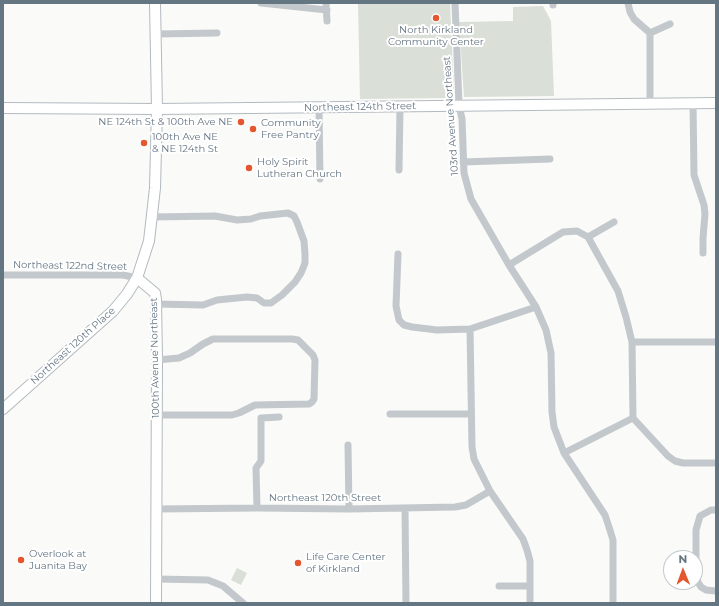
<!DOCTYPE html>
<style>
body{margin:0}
#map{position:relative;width:719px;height:606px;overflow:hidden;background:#fafaf8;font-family:Montserrat,sans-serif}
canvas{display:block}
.frame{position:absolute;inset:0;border:4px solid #657683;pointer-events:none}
.north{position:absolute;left:663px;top:550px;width:40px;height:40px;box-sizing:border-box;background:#fff;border:1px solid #c1c8cd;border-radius:50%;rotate:359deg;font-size:11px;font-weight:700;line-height:16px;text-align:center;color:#657683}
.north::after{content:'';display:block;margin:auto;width:14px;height:18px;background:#e4572e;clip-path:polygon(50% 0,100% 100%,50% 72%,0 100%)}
</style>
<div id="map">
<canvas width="719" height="606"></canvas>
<div class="frame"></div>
<div class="north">N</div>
</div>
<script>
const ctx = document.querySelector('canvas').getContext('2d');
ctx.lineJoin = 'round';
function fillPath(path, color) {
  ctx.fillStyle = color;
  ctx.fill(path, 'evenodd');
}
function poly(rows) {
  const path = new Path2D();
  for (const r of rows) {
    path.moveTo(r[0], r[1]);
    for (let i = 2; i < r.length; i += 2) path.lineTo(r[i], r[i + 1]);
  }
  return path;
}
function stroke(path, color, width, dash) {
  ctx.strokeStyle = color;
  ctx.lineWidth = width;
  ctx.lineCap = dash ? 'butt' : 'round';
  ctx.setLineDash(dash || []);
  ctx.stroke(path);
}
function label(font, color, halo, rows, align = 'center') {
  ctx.font = font + ' Montserrat,sans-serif';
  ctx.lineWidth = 4;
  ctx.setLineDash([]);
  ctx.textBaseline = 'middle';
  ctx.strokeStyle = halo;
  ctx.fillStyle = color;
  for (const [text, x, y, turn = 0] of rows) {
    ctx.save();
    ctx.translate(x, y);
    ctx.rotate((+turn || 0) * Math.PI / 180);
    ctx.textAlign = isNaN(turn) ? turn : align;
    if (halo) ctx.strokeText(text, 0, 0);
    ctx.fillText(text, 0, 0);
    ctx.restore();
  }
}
const green = poly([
 [358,3,450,3,454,91,446,98,360,99],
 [543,6,551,21,554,96,464,97,459,22,513,21,513,7],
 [237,568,247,573,241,585,231,580]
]);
const street = poly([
 [261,3,327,10],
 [326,3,327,21],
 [455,3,459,105,462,119,464,173,471,199,509,265,536,307,546,330,551,353,552,412,554,427,564,453,605,515,609,527,613,540,613,603],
 [628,3,630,12,634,19,650,33,650,104],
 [553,5,553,3],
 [650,33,670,24],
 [156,34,217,33],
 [693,103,694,175,704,205,705,214,703,238,703,253],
 [319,108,320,179],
 [463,162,550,159],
 [399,170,400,107],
 [153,217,215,216,237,220,251,219,260,216,288,213,294,216,297,222,304,241,305,254,305,263,301,273,295,282,282,295,271,303,264,303,257,298,247,297,217,300,203,305,156,304],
 [588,237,614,222],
 [398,254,396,306,399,320,404,325,412,327,437,330,470,329,536,307],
 [509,265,563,232,577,231,588,237,618,291,626,317,632,342,633,418],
 [3,275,123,275,137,278],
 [470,329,472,447,474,459,490,491,523,539,527,550,530,561,530,603],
 [632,342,716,342],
 [390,414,471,414],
 [157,415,232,415,239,413,255,405,309,404,312,402,314,399,315,360,313,355,298,340,292,339,213,339,203,344,190,353,179,358,157,360],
 [633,418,668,456,675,461,683,463,716,463],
 [348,445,349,509],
 [564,453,633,418],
 [257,508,256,468,261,461,261,418,279,417],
 [156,509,257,508,349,509,455,507,466,505,490,491],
 [405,509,406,603],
 [716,510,711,510,700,516,696,530,696,574,698,582,701,587,706,590,716,591],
 [156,579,208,580,223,586,243,603],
 [499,586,530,586]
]);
const secondary = poly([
 [3,108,157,109,716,103],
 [137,278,155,293,156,299,157,360,156,603],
 [3,409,113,311,127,294,137,278,149,241,155,188,157,109,155,3]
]);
const markers = [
 [436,18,4,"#e4572e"],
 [241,122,4,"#e4572e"],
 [253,129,4,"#e4572e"],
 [144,143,4,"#e4572e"],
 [249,168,4,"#e4572e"],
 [21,560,4,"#e4572e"],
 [298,563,4,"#e4572e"]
];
const poiNames = [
 ["North Kirkland",436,30,"center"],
 ["Community Center",436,42,"center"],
 ["NE 124th St & 100th Ave NE",233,122,"right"],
 ["Community",261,123],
 ["Free Pantry",261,135],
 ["100th Ave NE",152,137],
 ["& NE 124th St",152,149],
 ["Holy Spirit",257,162],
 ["Lutheran Church",257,174],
 ["Overlook at",29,554],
 ["Juanita Bay",29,566],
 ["Life Care Center",306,557],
 ["of Kirkland",306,569]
];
const streetNames = [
 ["Northeast 124th Street",360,107,-1],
 ["103rd Avenue Northeast",451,116,-94],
 ["Northeast 122nd Street",70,266,1],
 ["Northeast 120th Place",73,346,-42],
 ["100th Avenue Northeast",155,358,-91],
 ["Northeast 120th Street",325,498]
];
fillPath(green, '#dadfd7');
stroke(secondary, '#b3babf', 12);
stroke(street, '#c3c8cc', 7);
stroke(secondary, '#fff', 10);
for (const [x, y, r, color] of markers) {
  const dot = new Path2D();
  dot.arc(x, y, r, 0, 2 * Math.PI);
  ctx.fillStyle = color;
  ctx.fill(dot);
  stroke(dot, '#fff', 1.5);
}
label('10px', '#657683', '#fff', poiNames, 'left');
label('10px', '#657683', '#fff', streetNames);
</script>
